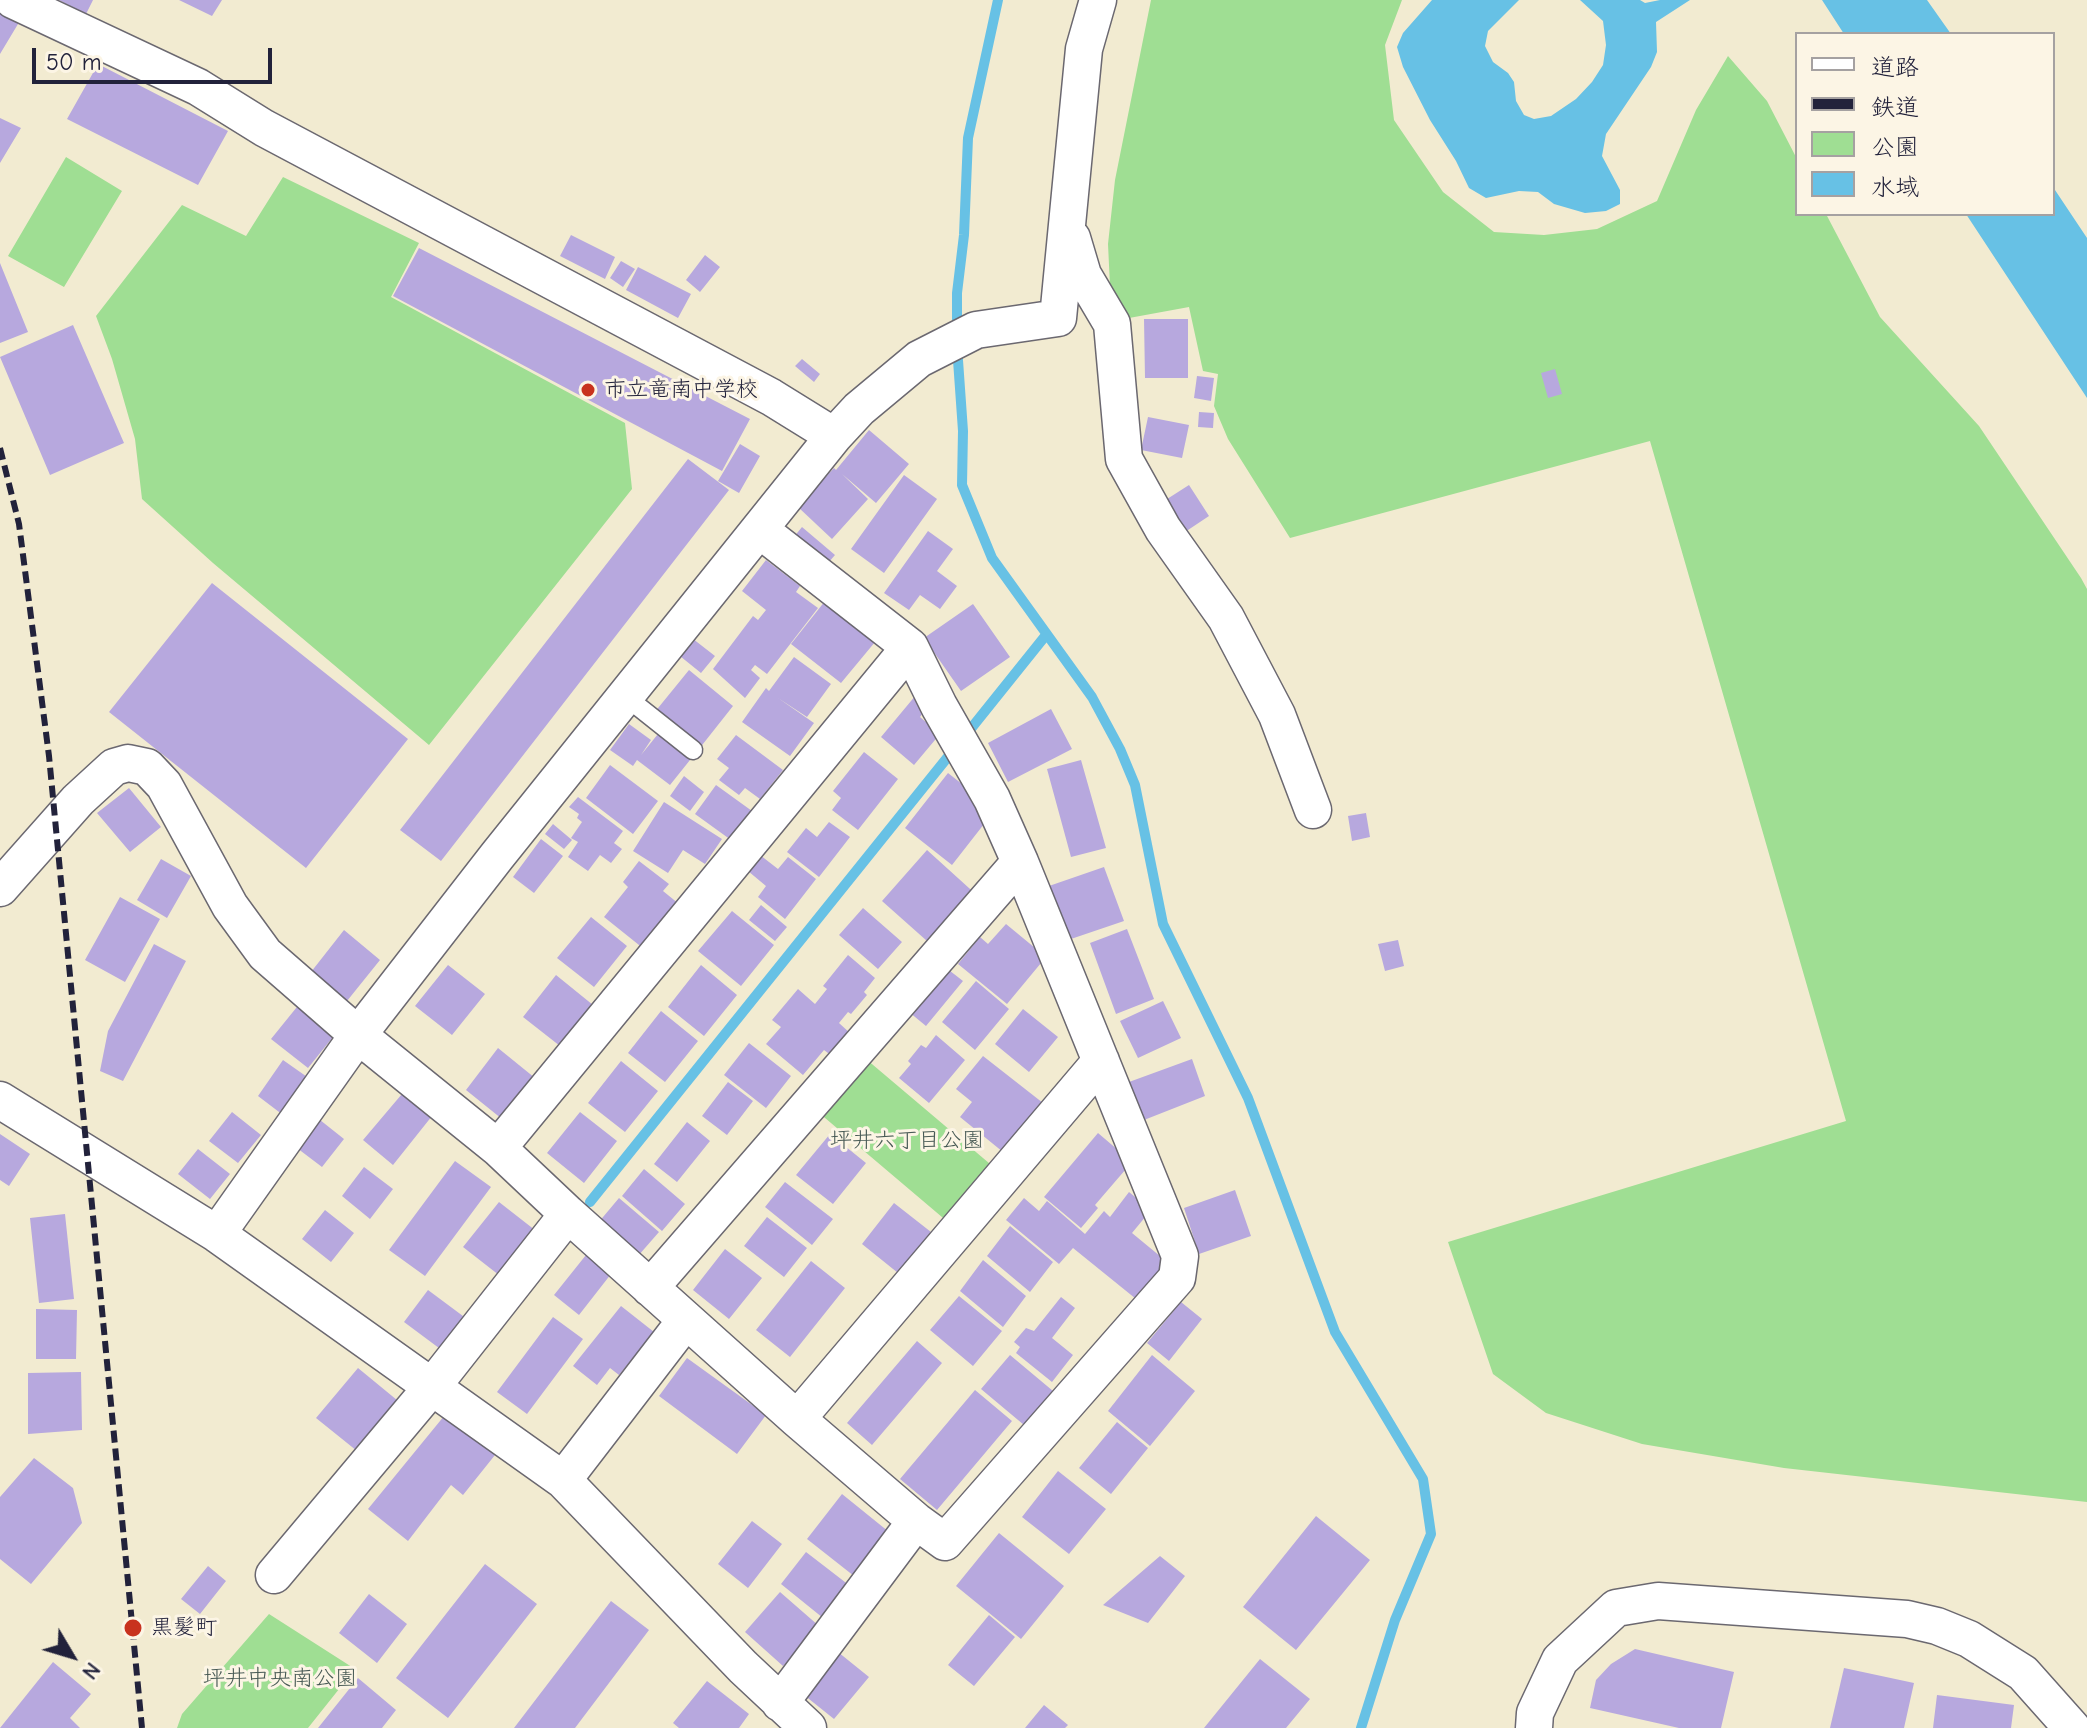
<!DOCTYPE html>
<meta charset="utf-8">
<style>
body{margin:0}
#map{position:relative;width:2087px;height:1728px;overflow:hidden;background:#f2ebd1;font-family:"Comic Neue","Klee One",sans-serif}
canvas{display:block}
.legend{position:absolute;left:1795px;top:32px;width:260px;height:184px;box-sizing:border-box;background:#fcf5e5;border:2px solid #a5a1a1;margin:0;padding:10px 14px;list-style:none;font-size:24px;color:#22223b}
.legend li{display:flex;align-items:center;gap:16px;height:40px}
.legend b{width:40px;border:2px solid #a5a1a1}
.north{position:absolute;left:32px;top:1616px;width:80px;height:80px;-webkit-text-stroke:6px #fcf5e5;paint-order:stroke;rotate:128deg;font-size:22px;font-weight:700;line-height:32px;text-align:center;color:#22223b}
.north::after{content:'';display:block;margin:auto;width:28px;height:36px;background:#22223b;clip-path:polygon(50% 0,100% 100%,50% 72%,0 100%)}
.scale{position:absolute;left:32px;top:48px;width:240px;height:36px;box-sizing:border-box;border:4px solid #22223b;border-top:0;padding-left:10px;font-size:24px;line-height:28px;white-space:nowrap;color:#22223b;-webkit-text-stroke:6px #fcf5e5;paint-order:stroke}
</style>
<div id="map">
<canvas width="2087" height="1728"></canvas>
<ul class="legend">
<li><b style="height:10px;background:#fff"></b>道路</li>
<li><b style="height:10px;background:#22223b"></b>鉄道</li>
<li><b style="height:22px;background:#9fde93"></b>公園</li>
<li><b style="height:22px;background:#67c1e5"></b>水域</li>
</ul>
<div class="north">N</div>
<div class="scale">50 m</div>
</div>
<script>
const ctx = document.querySelector('canvas').getContext('2d');
ctx.lineJoin = 'round';
function fillPath(path, color) {
  ctx.fillStyle = color;
  ctx.fill(path, 'evenodd');
}
function poly(rows) {
  const path = new Path2D();
  for (const r of rows) {
    path.moveTo(r[0], r[1]);
    for (let i = 2; i < r.length; i += 2) path.lineTo(r[i], r[i + 1]);
  }
  return path;
}
function stroke(path, color, width, dash) {
  ctx.strokeStyle = color;
  ctx.lineWidth = width;
  ctx.lineCap = dash ? 'butt' : 'round';
  ctx.setLineDash(dash || []);
  ctx.stroke(path);
}
function label(font, color, halo, rows, align = 'center') {
  ctx.font = font + ' "Comic Neue","Klee One",sans-serif';
  ctx.lineWidth = 6;
  ctx.setLineDash([]);
  ctx.textBaseline = 'middle';
  ctx.strokeStyle = halo;
  ctx.fillStyle = color;
  for (const [text, x, y, turn = 0] of rows) {
    ctx.save();
    ctx.translate(x, y);
    ctx.rotate((+turn || 0) * Math.PI / 180);
    ctx.textAlign = isNaN(turn) ? turn : align;
    if (halo) ctx.strokeText(text, 0, 0);
    ctx.fillText(text, 0, 0);
    ctx.restore();
  }
}
const green = poly([
 [1151,0,1402,0,1385,45,1394,120,1443,192,1494,232,1544,235,1597,229,1657,201,1696,110,1728,56,1767,101,1797,159,1797,214,1826,214,1880,317,1979,426,2081,578,2087,589,2087,1502,1784,1468,1642,1444,1546,1413,1493,1374,1448,1242,1846,1121,1650,441,1290,538,1228,439,1214,406,1218,374,1203,371,1189,307,1129,318,1110,286,1108,244,1115,180],
 [66,157,122,191,64,287,8,256],
 [283,177,419,243,391,297,625,423,632,489,429,745,213,563,142,499,135,439,112,359,96,316,182,205,246,236],
 [866,1059,996,1169,949,1223,818,1112],
 [269,1614,355,1669,308,1728,177,1728,182,1714]
]);
const water = poly([
 [1432,0,1519,0,1488,31,1485,46,1493,62,1508,73,1514,82,1516,101,1524,115,1534,119,1551,116,1576,99,1592,82,1603,65,1606,45,1603,21,1580,0,1640,0,1645,3,1660,0,1690,0,1656,22,1657,52,1651,67,1606,134,1602,156,1620,190,1620,204,1606,211,1585,213,1554,204,1538,192,1519,191,1486,198,1469,188,1456,161,1430,120,1403,67,1397,47,1403,33],
 [1822,0,1927,0,1951,34,1844,34],
 [2053,187,2087,238,2087,398,1966,214,2053,214]
]);
const stream = poly([
 [957,330,957,293,964,235,968,138,998,0],
 [957,346,963,431,962,485,992,558,1092,697,1120,749,1135,785,1163,924,1248,1098,1335,1332,1423,1479,1431,1534,1395,1620,1361,1728],
 [965,736,1046,635],
 [590,1202,955,748]
]);
const building = poly([
 [59,0,93,0,86,14],
 [179,0,222,0,212,16],
 [0,8,21,19,0,54],
 [98,64,228,131,198,185,67,119],
 [0,118,21,128,0,163],
 [571,235,615,257,605,279,560,256],
 [419,248,750,419,722,471,393,296],
 [705,255,720,267,700,292,686,280],
 [621,261,635,269,623,287,610,278],
 [0,263,28,332,0,343],
 [638,267,691,294,678,318,626,290],
 [1144,319,1188,319,1188,378,1145,378],
 [73,325,124,443,50,475,0,357],
 [802,359,820,374,814,382,795,366],
 [1555,369,1562,394,1548,398,1541,373],
 [1197,376,1214,378,1211,401,1194,398],
 [1199,412,1214,413,1213,428,1198,427],
 [1148,417,1189,425,1182,458,1141,450],
 [869,430,909,464,876,503,842,474,868,499,832,539,798,507,834,468,836,470],
 [740,444,760,456,739,493,718,481],
 [688,459,729,490,441,861,400,830],
 [904,475,937,499,884,573,851,549],
 [1189,485,1209,516,1185,532,1164,501],
 [802,527,835,555,822,570,789,543],
 [928,531,953,549,937,571,957,586,940,609,920,595,909,610,884,593],
 [766,560,800,586,796,592,818,608,767,674,755,665,751,670,760,678,745,698,713,669,753,616,758,620,766,610,742,591],
 [212,583,408,739,306,868,109,712],
 [829,596,880,636,841,683,791,644],
 [973,604,1010,657,961,691,924,638],
 [688,635,715,656,701,673,675,652],
 [794,657,831,684,807,717,778,698,814,723,790,756,742,722,766,688,769,691],
 [689,670,733,706,699,749,654,713],
 [916,695,928,706,920,717,940,734,914,765,881,737],
 [1051,709,1072,749,1008,782,988,743],
 [629,724,651,740,641,755,662,729,694,755,670,785,637,760,633,766,610,750],
 [736,735,783,770,760,799,745,788,739,795,719,780,729,768,717,759],
 [864,752,898,779,858,830,832,810,841,798,833,791],
 [1081,760,1106,848,1071,857,1047,769],
 [610,765,658,801,633,834,586,798],
 [948,773,995,810,952,865,905,828],
 [684,776,704,792,690,811,670,796],
 [716,785,752,811,731,840,695,814],
 [129,788,161,827,130,852,97,813],
 [578,797,623,831,614,843,622,849,611,863,600,855,588,871,568,857,578,842,571,838,582,822,577,818,579,814,569,807],
 [664,802,722,839,705,864,683,850,668,873,633,851],
 [1366,813,1370,837,1352,841,1348,816],
 [829,822,850,837,819,877,787,852,806,828,817,837],
 [553,824,572,840,564,849,545,834],
 [541,839,563,856,534,893,513,877],
 [927,850,980,898,936,949,882,901],
 [760,855,778,869,788,857,816,879,785,919,758,897,766,886,748,871],
 [161,859,191,876,167,918,137,900],
 [639,861,669,884,663,891,679,904,644,949,604,917,628,887,623,882],
 [1104,867,1124,921,1068,940,1049,886],
 [120,897,160,919,125,982,85,960],
 [761,905,787,927,775,941,749,920],
 [863,908,902,942,878,969,839,935],
 [732,911,774,945,741,986,698,951],
 [591,917,627,946,594,987,557,958],
 [1006,924,1046,957,1007,1004,958,964,980,937,988,944],
 [1127,929,1154,999,1116,1014,1090,943],
 [344,930,380,960,347,1001,311,972],
 [1398,940,1404,966,1385,971,1378,944],
 [154,944,186,961,123,1081,100,1071,108,1031],
 [848,955,875,978,864,992,867,995,851,1014,848,1012,839,1023,851,1034,832,1056,824,1050,803,1075,766,1044,781,1027,772,1020,798,989,815,1004,827,989,823,986],
 [448,965,485,994,452,1035,415,1006],
 [701,965,737,995,704,1036,668,1007],
 [945,967,963,981,926,1026,909,1012],
 [556,975,593,1005,560,1046,523,1017],
 [976,981,1009,1009,975,1050,942,1022],
 [305,997,341,1027,308,1068,271,1039],
 [1163,1001,1181,1038,1138,1058,1120,1021],
 [1023,1009,1058,1037,1029,1072,995,1044],
 [661,1011,698,1041,665,1082,628,1053],
 [936,1035,965,1060,929,1103,899,1078,911,1064,908,1061,921,1045,926,1048],
 [749,1043,791,1076,766,1108,724,1075],
 [498,1048,535,1078,502,1119,466,1090],
 [983,1056,1043,1103,1003,1152,960,1117,972,1102,956,1089],
 [1192,1059,1205,1096,1144,1120,1129,1082],
 [283,1060,310,1079,283,1115,258,1096],
 [621,1061,658,1091,625,1132,588,1103],
 [728,1082,753,1101,727,1135,702,1116],
 [407,1088,436,1111,393,1165,363,1140],
 [232,1112,261,1135,238,1163,209,1141],
 [580,1112,617,1141,584,1183,547,1153],
 [315,1116,344,1139,322,1167,293,1145],
 [687,1122,710,1141,677,1182,654,1164],
 [1098,1133,1132,1162,1095,1205,1098,1208,1081,1228,1044,1197],
 [0,1134,30,1154,9,1186,0,1180],
 [830,1134,866,1163,833,1204,796,1175],
 [198,1149,230,1174,210,1199,178,1174],
 [455,1161,491,1187,425,1276,389,1250],
 [364,1167,393,1189,370,1219,342,1196],
 [644,1169,685,1204,662,1231,622,1196],
 [785,1182,833,1219,812,1245,765,1207],
 [1235,1190,1251,1236,1199,1254,1184,1208],
 [1129,1192,1151,1210,1132,1233,1172,1266,1141,1303,1073,1248,1059,1264,1006,1220,1024,1198,1039,1211,1047,1201,1085,1234,1104,1211,1110,1217],
 [619,1198,659,1232,638,1256,598,1223],
 [499,1202,540,1234,504,1279,463,1247],
 [894,1203,931,1232,898,1273,862,1244],
 [325,1210,354,1233,331,1262,302,1239],
 [65,1214,74,1299,39,1303,30,1218],
 [767,1217,807,1248,784,1277,744,1246],
 [1010,1226,1053,1262,1030,1292,987,1256],
 [725,1249,762,1278,729,1319,693,1290],
 [586,1255,611,1274,579,1315,554,1295],
 [983,1260,1026,1296,1003,1327,960,1291],
 [811,1261,845,1288,790,1357,756,1330],
 [428,1290,471,1322,447,1354,404,1322],
 [959,1296,1002,1331,973,1366,930,1330],
 [1061,1297,1075,1308,1052,1338,1073,1355,1052,1382,1016,1353,1020,1347,1014,1342,1026,1328,1034,1331],
 [1181,1302,1202,1319,1169,1361,1147,1343],
 [621,1306,654,1332,619,1375,610,1368,597,1385,573,1366],
 [36,1309,77,1310,76,1359,36,1359],
 [553,1317,583,1339,527,1414,497,1392],
 [917,1341,942,1363,872,1445,847,1423],
 [1010,1355,1053,1391,1024,1425,981,1389],
 [1152,1355,1195,1391,1150,1446,1108,1411],
 [687,1358,766,1415,737,1454,659,1396],
 [358,1368,403,1405,362,1455,316,1418],
 [81,1372,82,1430,28,1434,28,1373],
 [975,1390,1012,1421,937,1510,900,1479],
 [449,1410,499,1450,463,1495,451,1485,408,1541,368,1509],
 [1117,1422,1148,1448,1111,1494,1079,1468],
 [34,1458,73,1488,82,1523,31,1584,0,1559,0,1497],
 [1058,1471,1106,1509,1069,1554,1022,1517],
 [842,1494,889,1532,854,1576,807,1539],
 [1316,1516,1370,1560,1296,1650,1243,1607],
 [752,1521,782,1544,748,1588,718,1564],
 [999,1533,1064,1586,1021,1639,956,1586],
 [806,1552,854,1589,828,1622,781,1584],
 [1160,1556,1185,1576,1148,1623,1103,1605],
 [485,1564,537,1604,448,1718,396,1678],
 [208,1566,226,1581,200,1614,181,1599],
 [780,1592,819,1626,783,1666,745,1632],
 [369,1594,407,1624,377,1663,339,1633],
 [611,1601,649,1630,575,1728,514,1728],
 [989,1615,1015,1637,974,1686,948,1665],
 [1635,1649,1734,1672,1721,1728,1679,1728,1590,1708,1596,1680,1611,1664],
 [838,1652,869,1677,834,1719,804,1695],
 [1260,1659,1310,1699,1286,1728,1204,1728],
 [53,1662,91,1694,70,1718,80,1728,0,1728],
 [1844,1668,1914,1683,1904,1728,1830,1728],
 [358,1678,396,1710,382,1728,318,1728],
 [707,1681,749,1714,739,1728,679,1728,673,1723],
 [1937,1695,2014,1705,2011,1728,1933,1728],
 [1044,1705,1068,1725,1065,1728,1025,1728]
]);
const lane = poly([
 [625,696,693,750]
]);
const street = poly([
 [13,0,198,87,264,128,771,397,834,436],
 [1072,238,1083,275,1112,324,1124,459,1163,529,1226,618,1277,715,1313,810],
 [0,888,78,800,114,767,128,763,147,767,164,785,230,906,265,954,358,1035,498,1148,568,1214,797,1419,916,1521,945,1542,1177,1278,1180,1256,1020,862,992,799,939,706,910,647,760,530],
 [0,1100,217,1234,563,1480,743,1667,808,1728],
 [498,1148,910,647],
 [217,1234,358,1035,497,856,834,436,859,409,919,359,976,330,1058,318,1084,49,1098,0],
 [650,1288,1020,862],
 [797,1419,1101,1061],
 [563,1480,686,1320],
 [274,1575,431,1388,568,1214],
 [780,1703,916,1521],
 [1534,1728,1535,1713,1560,1660,1616,1608,1658,1601,1907,1619,1937,1626,1969,1639,2023,1673,2072,1728]
]);
const rail = poly([
 [0,448,19,524,49,756,142,1728]
]);
const markers = [
 [588,390,8,"#c8321e"],
 [133,1628,10,"#c8321e"]
];
const poiNames = [
 ["市立竜南中学校",604,390],
 ["黒髪町",151,1628]
];
const parkNames = [
 ["坪井六丁目公園",907,1141],
 ["坪井中央南公園",280,1679]
];
fillPath(green, '#9fde93');
fillPath(water, '#67c1e5');
stroke(stream, '#67c1e5', 10);
fillPath(building, '#b7a8de');
stroke(lane, '#6b6870', 21);
stroke(street, '#6b6870', 39);
stroke(lane, '#fff', 18);
stroke(street, '#fff', 36);
stroke(rail, '#22223b', 6, [12, 6]);
for (const [x, y, r, color] of markers) {
  const dot = new Path2D();
  dot.arc(x, y, r, 0, 2 * Math.PI);
  ctx.fillStyle = color;
  ctx.fill(dot);
  stroke(dot, '#fcf5e5', 3);
}
label('22px', '#22223b', '#fcf5e5', poiNames, 'left');
label('22px', '#485a55', '#fcf5e5', parkNames);
</script>
